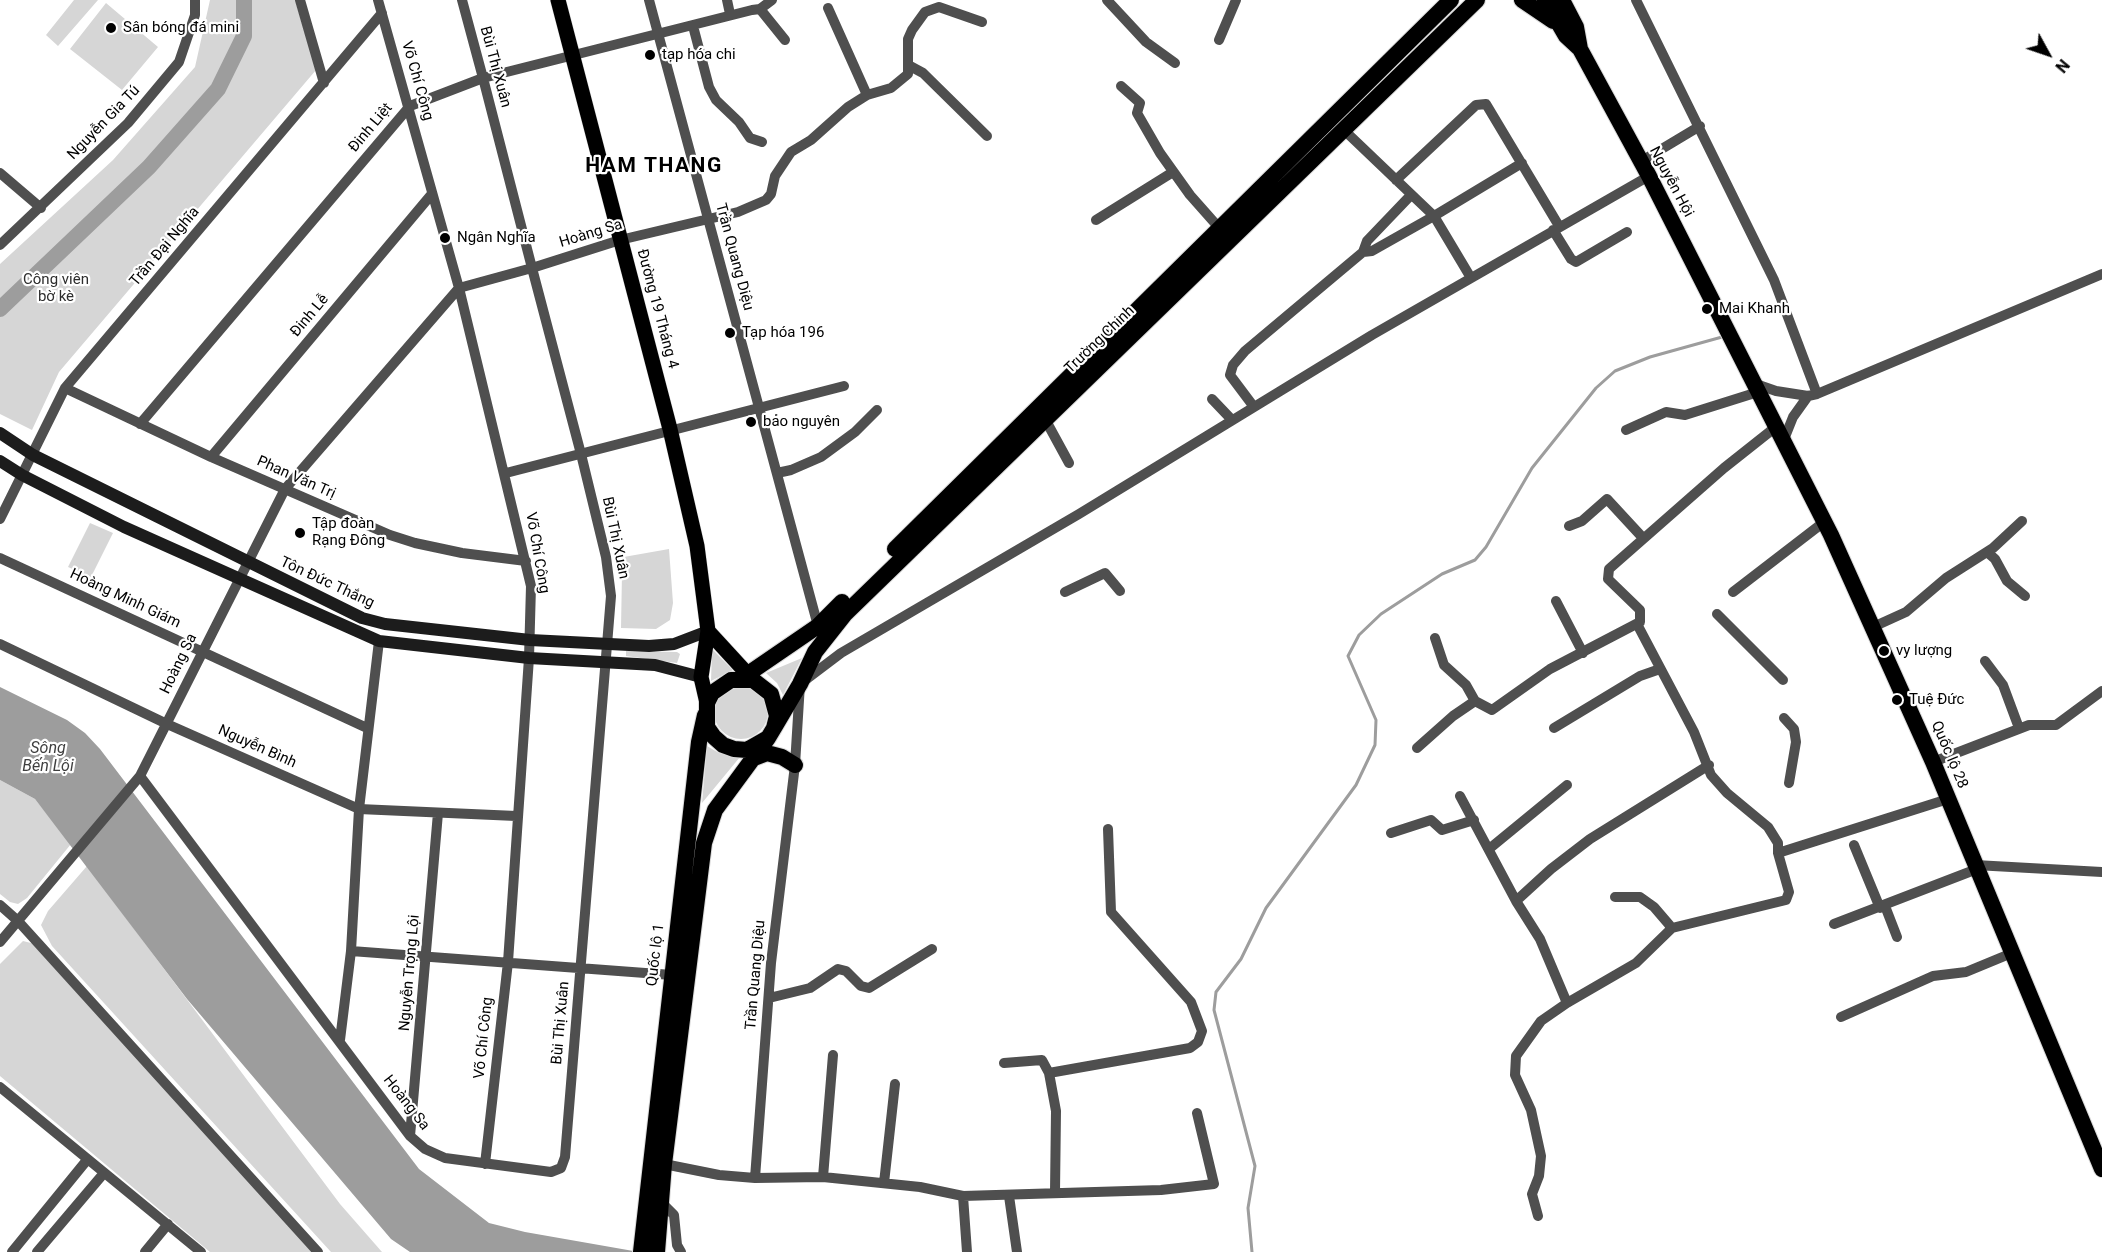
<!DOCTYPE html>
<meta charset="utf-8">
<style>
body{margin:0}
#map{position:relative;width:2102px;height:1252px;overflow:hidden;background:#fff;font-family:Roboto,sans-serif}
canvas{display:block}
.north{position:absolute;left:2018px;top:24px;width:60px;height:60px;-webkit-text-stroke:4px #fff;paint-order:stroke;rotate:130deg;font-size:16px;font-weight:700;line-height:24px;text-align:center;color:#000}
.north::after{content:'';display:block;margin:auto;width:21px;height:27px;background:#000;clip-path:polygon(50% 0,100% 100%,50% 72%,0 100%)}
</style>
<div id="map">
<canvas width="2102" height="1252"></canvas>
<div class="north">N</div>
</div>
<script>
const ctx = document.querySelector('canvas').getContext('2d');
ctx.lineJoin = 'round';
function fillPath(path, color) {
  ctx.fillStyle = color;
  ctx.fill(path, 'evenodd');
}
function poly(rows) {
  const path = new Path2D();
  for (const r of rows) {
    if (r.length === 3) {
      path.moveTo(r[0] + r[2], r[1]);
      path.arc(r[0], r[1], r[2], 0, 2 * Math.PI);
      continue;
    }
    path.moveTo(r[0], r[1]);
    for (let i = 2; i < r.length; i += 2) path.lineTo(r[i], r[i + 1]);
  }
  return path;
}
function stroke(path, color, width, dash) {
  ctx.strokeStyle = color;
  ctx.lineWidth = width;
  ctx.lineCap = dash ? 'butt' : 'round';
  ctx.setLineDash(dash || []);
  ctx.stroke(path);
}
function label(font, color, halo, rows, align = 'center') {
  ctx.font = font + ' Roboto,sans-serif';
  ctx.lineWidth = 4.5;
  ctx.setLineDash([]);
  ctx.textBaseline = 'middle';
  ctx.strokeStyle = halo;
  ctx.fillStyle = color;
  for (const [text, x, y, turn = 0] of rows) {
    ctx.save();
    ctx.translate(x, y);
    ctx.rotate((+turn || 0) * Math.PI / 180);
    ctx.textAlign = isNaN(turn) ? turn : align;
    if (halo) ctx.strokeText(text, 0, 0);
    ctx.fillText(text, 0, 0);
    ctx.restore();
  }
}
const green = poly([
 [74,0,98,0,58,46,46,35],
 [210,0,295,0,316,70,59,372,32,430,0,414,0,264,113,160,195,67],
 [106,3,158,47,122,90,70,49],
 [90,523,113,533,91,577,68,567],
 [669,549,673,603,670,620,656,629,621,628,622,573,618,558],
 [712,649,733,670,711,681],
 [626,651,677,652,680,654,677,663,626,656],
 [802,658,783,695,777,683,766,673],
 [741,712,27],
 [707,746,719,753,740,757,702,803],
 [0,780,35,799,71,844,27,898,18,904,10,902,0,894],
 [87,866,340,1204,382,1252,331,1252,52,946,41,925,48,911],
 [23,941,35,944,313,1252,210,1252,0,1076,0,964]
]);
const water = poly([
 [0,687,67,720,85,733,100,749,419,1169,489,1223,525,1232,639,1252,410,1252,391,1239,187,999,35,799,0,780]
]);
const stream = poly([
 [1252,1252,1248,1208,1255,1166,1214,1010,1216,992,1241,959,1266,908,1356,785,1375,745,1376,720,1348,656,1359,635,1381,614,1442,574,1475,560,1486,547,1532,468,1596,388,1615,371,1650,357,1722,337]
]);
const river = poly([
 [0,309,149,167,218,89,244,36,244,0]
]);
const minor = poly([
 [300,0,324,83],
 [378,0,459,288,531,586,529,658,508,962,485,1164],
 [462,0,483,78,532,268,581,454,606,557,611,596,565,1157,561,1168,551,1172,445,1158,425,1149,410,1136,140,776,285,489,459,288,532,268,620,240,738,212,766,200,771,194,775,176,791,152,811,140,848,107,867,95,891,88,908,74,908,39,912,30,925,12,939,7,982,22],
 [649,0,818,626],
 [727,0,730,14],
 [1107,0,1146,42,1175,63],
 [1636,0,1774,280,1817,394],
 [828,8,867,95],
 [760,9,772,0],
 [693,26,709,87,716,100,739,122,750,138,762,142],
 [1219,40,1236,0],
 [910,66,923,73,987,136],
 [1121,86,1140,103,1137,113,1160,153,1190,195,1221,230],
 [1345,131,1434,216,1471,278],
 [1640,162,1700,126],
 [0,173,41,208],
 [1396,180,1476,105,1486,104,1559,226],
 [1096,220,1173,172],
 [1553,230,1571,259,1576,262,1627,232],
 [0,245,128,123,179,62,195,15,195,0],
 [1363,252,1367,241,1411,195],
 [1753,383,1776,391,1808,396,1817,394,2102,274],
 [65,388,211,457,390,535,415,543,462,553,526,561],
 [1212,399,1232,420],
 [1254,407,1230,375,1233,365,1245,351,1363,252,1372,251,1434,216,1522,163],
 [1045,419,1069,463],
 [140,424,410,106,483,78,752,10,760,9,785,40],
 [1626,430,1666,412,1685,415,1758,392],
 [1783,442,1793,417,1808,396],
 [211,457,431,195],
 [506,473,844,386],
 [777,473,791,470,821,457,855,432,877,410],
 [0,519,65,388,382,13],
 [1569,526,1582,521,1607,499,1643,538],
 [1987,552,1995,559,2007,581,2025,596],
 [0,558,367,728],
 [1065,592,1105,573,1120,591],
 [1733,592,1824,522],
 [1556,601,1583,653],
 [1717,614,1783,680],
 [1637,624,1694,732,1711,775,1727,793,1768,827,1778,843,1778,853],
 [1873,627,1906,612,1946,578,1993,548,2022,521],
 [1435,638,1444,665,1466,685,1475,701,1492,710,1550,669,1640,622,1640,610,1608,579,1609,569,1724,468,1777,426],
 [0,644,167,724,359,809,516,816],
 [1985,661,2003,685,2019,728],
 [1784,718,1794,729,1796,742,1789,783],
 [1554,728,1640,676,1660,669],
 [1417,748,1453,716,1475,701],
 [1933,762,2029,725,2056,725,2102,691],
 [1460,796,1516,901,1540,939,1567,1003],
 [1391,833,1431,820,1442,830,1474,820],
 [1854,845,1880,908],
 [1489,849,1567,785],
 [1975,865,2102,872],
 [1615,897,1640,897,1654,907,1672,928],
 [1516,901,1551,869,1590,839,1709,765],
 [0,905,18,921,318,1252],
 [1885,906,1897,937],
 [1834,924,1977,869],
 [0,942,140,776],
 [351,951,672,975],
 [769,998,810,988,838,969,846,971,861,986,869,988,932,949],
 [1841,1017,1933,976,1966,972,2012,953],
 [340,1040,351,951,359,809,379,641],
 [1004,1063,1042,1060,1049,1073,1056,1111,1055,1192],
 [1049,1073,1190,1048,1198,1042,1202,1031,1191,1002,1111,912,1108,829],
 [0,1087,201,1252],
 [410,1136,438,813],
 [664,1164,719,1175,755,1178,771,963,795,765,800,684,841,653,1079,514,1372,335,1649,176],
 [823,1177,833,1055],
 [755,1178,823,1177,920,1187,963,1196,1161,1190,1214,1184,1197,1113],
 [884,1183,895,1084],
 [963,1196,967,1252],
 [1009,1196,1017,1252],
 [661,1202,674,1215,677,1245,681,1252],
 [1538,1216,1532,1194,1539,1176,1541,1156,1531,1110,1515,1075,1516,1056,1541,1021,1567,1003,1636,963,1672,928,1786,900,1789,892,1778,853,1948,799],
 [12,1252,87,1160],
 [37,1252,104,1173],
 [145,1252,168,1224]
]);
const secondary = poly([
 [0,433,33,455,362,618,385,624,530,640,649,646,674,644,708,631],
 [0,461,22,475,124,527,379,641,529,658,655,665,701,677]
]);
const primary = poly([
 [558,0,670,429,697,546,708,631,701,677,707,703],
 [708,631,753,680]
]);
const trunk = poly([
 [1522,0,1553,21],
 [1545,0,1566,36,1580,49],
 [1562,0,1576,27,1580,49,1649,176,1831,535,1933,762,2102,1169],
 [895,549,1451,0],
 [742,678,818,626,842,602],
 [774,728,800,684,815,652,845,614,1477,0],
 [754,758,767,753,782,757,795,765],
 [641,1252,699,742,705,715],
 [657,1252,664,1164,704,843,715,810,768,738,774,728,777,716,771,694,753,680,731,680,712,693,707,703,707,727,714,737,723,745,734,749,747,750,768,738]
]);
const markers = [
 [111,28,6,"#000"],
 [650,55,6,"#000"],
 [445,238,6,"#000"],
 [1707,309,6,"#000"],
 [730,333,6,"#000"],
 [751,422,6,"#000"],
 [300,533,6,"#000"],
 [1884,651,6,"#000"],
 [1897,700,6,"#000"]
];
const poiNames = [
 ["Sân bóng đá mini",123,28],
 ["tạp hóa chi",662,55],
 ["Ngân Nghĩa",457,238],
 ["Mai Khanh",1719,309],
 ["Tạp hóa 196",742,333],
 ["bảo nguyên",763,422],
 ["Tập đoàn",312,524],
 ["Rạng Đông",312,541],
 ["vy lượng",1896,651],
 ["Tuệ Đức",1909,700]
];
const streetNames = [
 ["Bùi Thị Xuân",495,67,75],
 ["Võ Chí Công",417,81,74],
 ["Nguyễn Gia Tú",104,123,-46],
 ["Đinh Liệt",371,128,-50],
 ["Nguyễn Hội",1671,182,62],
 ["Hoàng Sa",591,234,-17],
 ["Trần Đại Nghĩa",165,247,-50],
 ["Trần Quang Diệu",734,257,75],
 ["Đường 19 Tháng 4",657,309,75],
 ["Đinh Lễ",310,316,-50],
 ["Trường Chinh",1100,340,-44],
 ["Phan Văn Trị",296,478,24],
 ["Bùi Thị Xuân",615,538,78],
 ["Võ Chí Công",537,553,80],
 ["Tôn Đức Thắng",327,583,25],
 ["Hoàng Minh Giám",125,599,25],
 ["Hoàng Sa",179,664,-64],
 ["Nguyễn Bình",257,747,24],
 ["Quốc lộ 28",1949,755,67],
 ["Quốc lộ 1",656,955,-83],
 ["Nguyễn Trọng Lội",410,973,-85],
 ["Trần Quang Diệu",756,975,-85],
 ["Bùi Thị Xuân",561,1023,-85],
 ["Võ Chí Công",484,1038,-84],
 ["Hoàng Sa",406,1103,52]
];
const parkNames = [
 ["Công viên",56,280],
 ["bờ kè",56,297]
];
const waterNames = [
 ["Sông",48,749],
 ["Bến Lội",48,767]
];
const districtNames = [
 ["HAM THANG",654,167]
];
fillPath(green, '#d6d6d6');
fillPath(water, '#9d9d9d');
stroke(stream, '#9d9d9d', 3);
stroke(river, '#9d9d9d', 16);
stroke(primary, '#dbdbdb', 16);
stroke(trunk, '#dbdbdb', 18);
stroke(minor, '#4f4f4f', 10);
stroke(secondary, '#1c1c1c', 12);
stroke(primary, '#000', 15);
stroke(trunk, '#000', 16);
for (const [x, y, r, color] of markers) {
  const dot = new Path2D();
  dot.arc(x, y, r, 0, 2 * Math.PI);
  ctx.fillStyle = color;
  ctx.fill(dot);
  stroke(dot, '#fff', 2);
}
label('15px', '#000', '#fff', poiNames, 'left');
label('15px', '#000', '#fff', streetNames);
label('15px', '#2d2d2d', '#fff', parkNames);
label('italic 16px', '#3e3e3e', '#fff', waterNames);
ctx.letterSpacing = '1.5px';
label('bold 21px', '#000', '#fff', districtNames);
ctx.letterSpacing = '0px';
</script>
